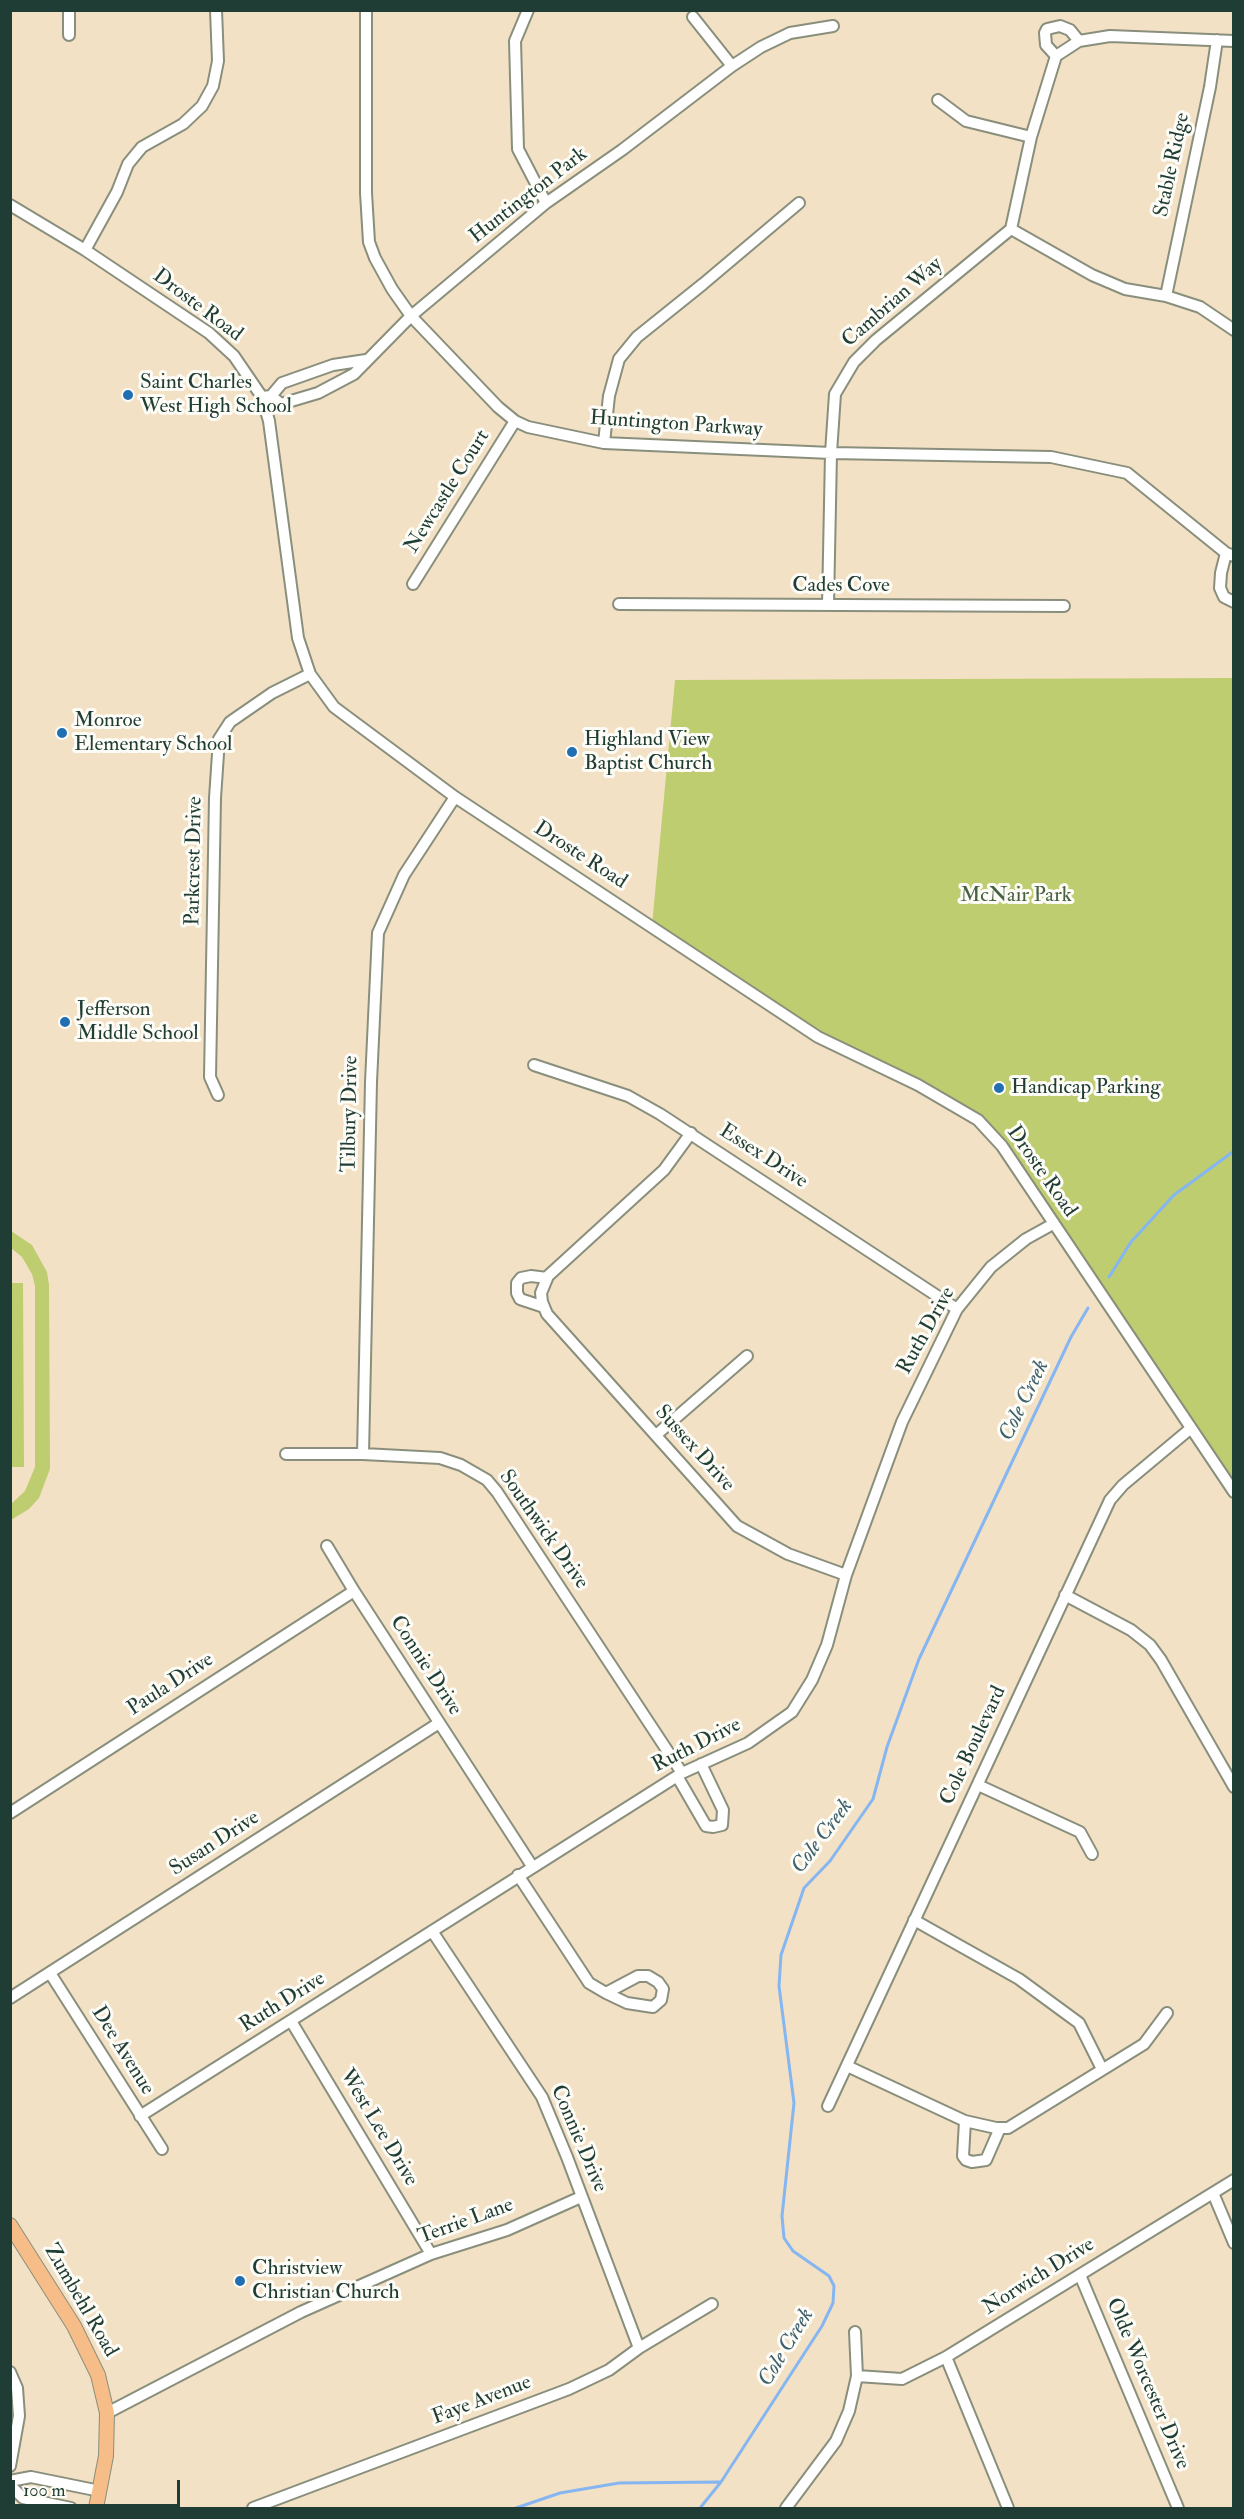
<!DOCTYPE html>
<style>
body{margin:0}
#map{position:relative;width:1244px;height:2519px;overflow:hidden;background:#f3e1c5;font-family:"IM FELL Double Pica",serif}
canvas{display:block}
.frame{position:absolute;inset:0;border:12px solid #1f3d34;pointer-events:none}
.scale{position:absolute;left:12px;top:2480px;width:168px;height:27px;box-sizing:border-box;border:3px solid #1f3d34;border-top:0;padding-left:8px;font-size:18px;line-height:21px;white-space:nowrap;color:#1f3d34;-webkit-text-stroke:4px #fdfcf7;paint-order:stroke}
</style>
<div id="map">
<canvas width="1244" height="2519"></canvas>
<div class="frame"></div>
<div class="scale">100 m</div>
</div>
<script>
const ctx = document.querySelector('canvas').getContext('2d');
ctx.lineJoin = 'round';
function fillPath(path, color) {
  ctx.fillStyle = color;
  ctx.fill(path, 'evenodd');
}
function poly(rows) {
  const path = new Path2D();
  for (const r of rows) {
    path.moveTo(r[0], r[1]);
    for (let i = 2; i < r.length; i += 2) path.lineTo(r[i], r[i + 1]);
  }
  return path;
}
function stroke(path, color, width, dash) {
  ctx.strokeStyle = color;
  ctx.lineWidth = width;
  ctx.lineCap = dash ? 'butt' : 'round';
  ctx.setLineDash(dash || []);
  ctx.stroke(path);
}
function label(font, color, halo, rows, align = 'center') {
  ctx.font = font + ' "IM FELL Double Pica",serif';
  ctx.lineWidth = 6;
  ctx.setLineDash([]);
  ctx.textBaseline = 'middle';
  ctx.strokeStyle = halo;
  ctx.fillStyle = color;
  for (const [text, x, y, turn = 0] of rows) {
    ctx.save();
    ctx.translate(x, y);
    ctx.rotate((+turn || 0) * Math.PI / 180);
    ctx.textAlign = isNaN(turn) ? turn : align;
    if (halo) ctx.strokeText(text, 0, 0);
    ctx.fillText(text, 0, 0);
    ctx.restore();
  }
}
const green = poly([
 [1233,678,1233,1488,979,1120,818,1037,652,925,675,680],
 [11,1231,32,1245,47,1272,49,1285,50,1469,39,1498,29,1509,11,1520,11,1504,25,1491,35,1467,35,1286,32,1274,22,1257,11,1248],
 [11,1283,23,1283,24,1467,11,1467]
]);
const stream = poly([
 [1109,1277,1131,1242,1174,1195,1234,1151],
 [516,2508,560,2493,619,2483,720,2482],
 [700,2508,721,2482,822,2326,833,2303,834,2286,829,2276,793,2251,784,2238,782,2216,794,2103,779,1986,781,1955,804,1888,830,1861,873,1799,887,1747,919,1659,1071,1337,1088,1308]
]);
const minor = poly([
 [69,10,69,35],
 [528,10,515,41,518,149,546,203],
 [366,12,366,193,369,242,375,258,392,289,411,316,498,407,515,421,528,427,604,443,831,453,1051,457,1127,473,1226,553,1234,556],
 [693,17,732,66],
 [1056,56,1046,45,1045,33,1047,29,1060,26,1070,30,1079,41],
 [938,100,966,121,1031,137],
 [10,205,85,250,209,333,234,356,262,397,269,421,298,638,310,674,334,707,455,797,818,1037,918,1085,978,1120,1002,1146,1234,1492],
 [1011,229,1092,275,1125,289,1166,296,1200,307,1234,330],
 [85,250,117,192,128,164,142,147,183,124,202,106,213,86,218,61,216,10],
 [1166,296,1210,87,1217,40],
 [271,396,282,383,333,365,366,360],
 [262,397,271,396,281,404,318,393,354,374,411,316,546,203,622,150,732,66,761,47,790,33,833,26],
 [604,443,609,396,619,359,637,337,703,284,799,203],
 [1226,553,1221,573,1220,588,1224,597,1234,602],
 [413,584,515,421],
 [619,604,1064,606],
 [828,605,831,453,835,394,854,362,876,340,1011,229,1031,137,1056,56,1079,41,1110,36,1234,41],
 [534,1065,628,1096,660,1114,957,1309],
 [218,1095,210,1077,215,798,219,739,230,722,272,693,310,674],
 [691,1133,664,1170,548,1276,541,1293,542,1302,547,1314,737,1526,788,1554,846,1575],
 [544,1307,520,1299,517,1293,517,1283,521,1278,531,1276,547,1278],
 [656,1435,747,1356],
 [286,1454,363,1454,440,1458,461,1465,487,1480,497,1492,682,1773],
 [363,1454,371,1082,378,933,404,875,455,797],
 [327,1546,354,1591,532,1866],
 [1065,1595,1131,1630,1150,1645,1161,1660,1234,1787],
 [677,1776,706,1826,713,1827,722,1825,723,1810,701,1764],
 [978,1785,1080,1832,1092,1854],
 [10,1813,354,1591],
 [518,1875,589,1983,606,1993,638,1976,648,1976,658,1982,663,1989,661,2000,653,2007,627,2003,606,1993],
 [914,1920,1019,1979,1079,2023,1102,2069],
 [432,1931,542,2097,567,2157,639,2348],
 [50,1973,162,2149],
 [10,1998,439,1723],
 [291,2021,431,2254],
 [847,2066,965,2121,996,2128,1008,2128,1144,2044,1167,2013],
 [828,2106,1110,1500,1123,1485,1190,1429],
 [140,2116,682,1773,748,1743,792,1712,812,1680,827,1645,846,1575,902,1422,957,1309,991,1267,1026,1239,1053,1224],
 [965,2121,963,2156,966,2160,972,2162,986,2160,1000,2128],
 [1213,2193,1234,2243],
 [1080,2275,1178,2508],
 [946,2357,1008,2508],
 [10,2372,17,2388,19,2416,10,2466],
 [857,2376,902,2379,946,2357,1234,2180],
 [107,2413,301,2312,431,2254,507,2230,581,2197],
 [10,2481,31,2477,100,2491],
 [10,2485,23,2498,71,2508],
 [253,2508,569,2389,609,2370,639,2348,712,2304],
 [786,2508,836,2441,849,2411,857,2376,855,2332]
]);
const major = poly([
 [10,2225,74,2326,98,2375,107,2413,106,2456,96,2508]
]);
const markers = [
 [128,395,6,"#1f6fb2"],
 [62,733,6,"#1f6fb2"],
 [572,752,6,"#1f6fb2"],
 [65,1022,6,"#1f6fb2"],
 [999,1088,6,"#1f6fb2"],
 [240,2281,6,"#1f6fb2"]
];
const streetNames = [
 ["Stable Ridge",1173,165,-78],
 ["Huntington Park",529,196,-38],
 ["Cambrian Way",893,303,-41],
 ["Droste Road",197,306,37],
 ["Huntington Parkway",676,425,4],
 ["Newcastle Court",448,492,-58],
 ["Cades Cove",841,586],
 ["Droste Road",580,856,33],
 ["Parkcrest Drive",195,861,-89],
 ["Tilbury Drive",351,1114,-89],
 ["Essex Drive",763,1157,33],
 ["Droste Road",1041,1172,55],
 ["Ruth Drive",927,1331,-61],
 ["Sussex Drive",694,1449,48],
 ["Southwick Drive",543,1530,55],
 ["Connie Drive",425,1666,57],
 ["Paula Drive",171,1685,-33],
 ["Ruth Drive",697,1746,-27],
 ["Cole Boulevard",974,1746,-65],
 ["Susan Drive",215,1844,-33],
 ["Ruth Drive",283,2003,-32],
 ["Dee Avenue",122,2051,58],
 ["West Lee Drive",378,2128,59],
 ["Connie Drive",578,2139,67],
 ["Terrie Lane",466,2222,-20],
 ["Norwich Drive",1039,2277,-32],
 ["Zumbehl Road",80,2301,60],
 ["Olde Worcester Drive",1147,2384,67],
 ["Faye Avenue",482,2401,-21]
];
const poiNames = [
 ["Saint Charles",140,383],
 ["West High School",140,407],
 ["Monroe",74,721],
 ["Elementary School",74,745],
 ["Highland View",584,740],
 ["Baptist Church",584,764],
 ["Jefferson",77,1010],
 ["Middle School",77,1034],
 ["Handicap Parking",1011,1088],
 ["Christview",252,2269],
 ["Christian Church",252,2293]
];
const parkNames = [
 ["McNair Park",1016,896]
];
const waterNames = [
 ["Cole Creek",1025,1401,-64],
 ["Cole Creek",823,1837,-53],
 ["Cole Creek",787,2348,-59]
];
fillPath(green, '#becd6f');
stroke(stream, '#85b6f1', 3);
stroke(minor, '#898f7c', 14);
stroke(major, '#898f7c', 16);
stroke(minor, '#fff', 10);
stroke(major, '#f7bd88', 14);
for (const [x, y, r, color] of markers) {
  const dot = new Path2D();
  dot.arc(x, y, r, 0, 2 * Math.PI);
  ctx.fillStyle = color;
  ctx.fill(dot);
  stroke(dot, '#fdfcf7', 2);
}
label('21px', '#1f3d34', '#fdfcf7', streetNames);
label('21px', '#1f3d34', '#fdfcf7', poiNames, 'left');
label('21px', '#476143', '#fdfcf7', parkNames);
label('italic 22px', '#3e616d', '#fdfcf7', waterNames);
</script>
